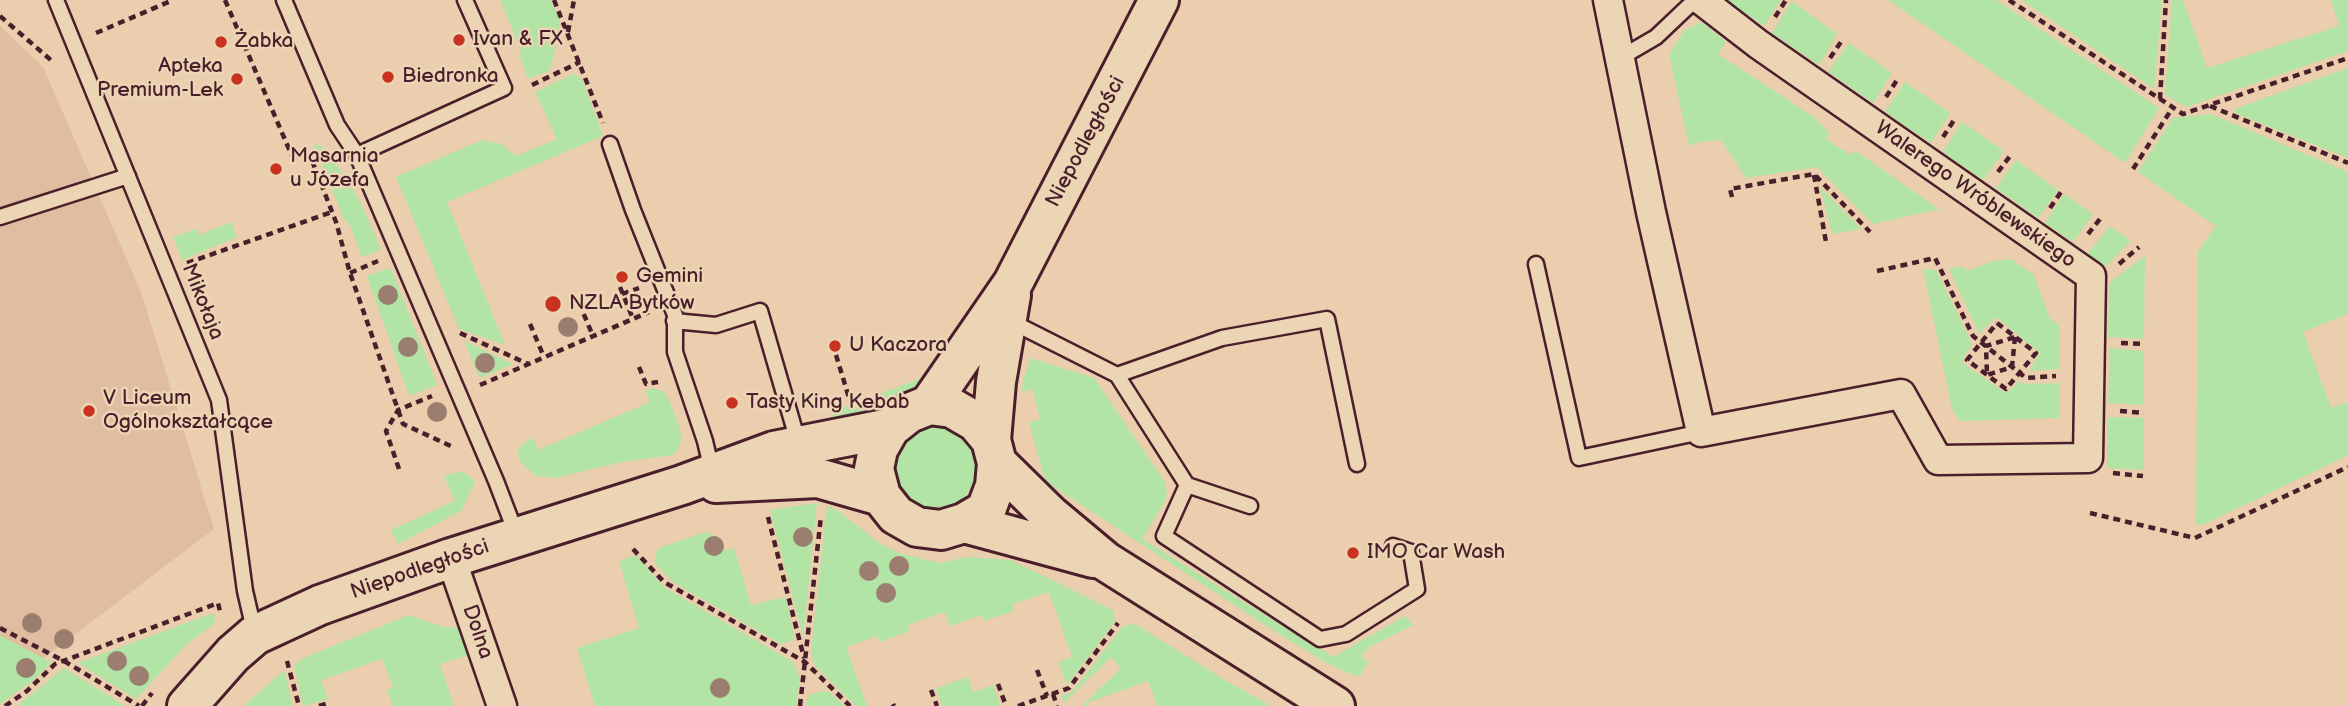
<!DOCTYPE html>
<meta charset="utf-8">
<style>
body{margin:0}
canvas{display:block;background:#eaceae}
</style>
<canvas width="2348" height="706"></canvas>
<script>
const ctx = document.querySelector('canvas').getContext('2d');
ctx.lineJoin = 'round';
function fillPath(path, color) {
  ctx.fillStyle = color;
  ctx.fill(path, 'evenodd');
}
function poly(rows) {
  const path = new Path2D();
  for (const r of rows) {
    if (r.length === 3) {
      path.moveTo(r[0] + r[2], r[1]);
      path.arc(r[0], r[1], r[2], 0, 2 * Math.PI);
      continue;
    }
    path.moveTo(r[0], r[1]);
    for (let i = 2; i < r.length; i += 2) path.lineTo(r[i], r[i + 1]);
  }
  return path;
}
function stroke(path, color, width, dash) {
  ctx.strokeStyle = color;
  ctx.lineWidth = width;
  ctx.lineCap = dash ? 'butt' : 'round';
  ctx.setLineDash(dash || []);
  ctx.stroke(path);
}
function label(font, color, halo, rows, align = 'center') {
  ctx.font = font + ' "Balsamiq Sans",sans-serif';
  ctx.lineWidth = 5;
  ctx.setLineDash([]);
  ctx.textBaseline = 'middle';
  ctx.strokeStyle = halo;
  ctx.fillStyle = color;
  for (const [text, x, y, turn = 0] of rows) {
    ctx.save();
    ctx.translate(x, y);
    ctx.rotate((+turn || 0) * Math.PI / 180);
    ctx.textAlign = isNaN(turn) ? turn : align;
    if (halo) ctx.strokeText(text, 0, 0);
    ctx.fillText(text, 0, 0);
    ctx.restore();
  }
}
const built = poly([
 [0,26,43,67,141,292,214,529,0,691]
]);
const green = poly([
 [500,0,551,0,560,20,560,30,550,70,528,79,520,57,521,50],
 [1725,0,1781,0,1764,26],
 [1888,0,1996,0,2159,108,2125,163],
 [2021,0,2162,0,2154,89,2047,17],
 [2172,0,2183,0,2207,68,2339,26,2331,0,2348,0,2348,51,2186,107,2165,95],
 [1792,1,1837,34,1819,65,1772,33],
 [1702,22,1726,42,1718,54,1814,117,1829,133,1826,139,1850,155,1853,152,1857,152,1939,209,1873,224,1817,167,1746,178,1721,140,1700,142,1689,146,1669,54,1685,30],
 [1849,43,1892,73,1873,103,1828,72],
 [2348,68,2348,158,2237,114,2234,109],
 [574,74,582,79,603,136,447,202,505,345,459,329,396,177,482,140,501,144,516,156,557,139,535,92],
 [1905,82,1950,113,1931,143,1885,112],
 [2211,114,2348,172,2348,314,2303,332,2331,408,2348,402,2348,455,2203,525,2196,524,2198,251,2216,226,2138,172,2173,118],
 [1962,122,2004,151,1983,180,1943,152],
 [313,143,325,148,330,154,360,201,381,250,362,257,350,225,344,219],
 [2016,160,2058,190,2038,218,1996,188],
 [1820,187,1861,229,1832,234],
 [2064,194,2093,214,2073,242,2045,223],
 [231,222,237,237,182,260,173,237,196,229,199,235],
 [2110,226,2131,241,2104,268,2087,254],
 [2145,256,2144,339,2108,337,2109,283],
 [2011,259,2034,275,2050,319,2059,325,2060,369,2029,371,2040,353,1996,317,1979,334,1949,268,1964,267,1967,271,1993,261],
 [387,269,391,269,437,385,411,395,408,393,367,276],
 [1923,269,1936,270,1972,344,1961,362,2006,393,2020,381,2025,384,2060,383,2060,418,1960,421,1952,409],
 [464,341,513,364,480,378],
 [2110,348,2144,351,2144,405,2108,403],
 [939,357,921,384,852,423,826,432,832,416,840,409,922,378,929,365],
 [1030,358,1094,378,1165,482,1167,493,1164,503,1142,539,1333,657,1405,616,1413,625,1369,647,1361,657,1369,662,1360,676,1351,674,1328,664,1271,629,1054,487,1046,480,1042,470,1029,422,1040,420,1033,390,1022,391,1023,381],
 [652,388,664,392,669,400,679,427,682,439,676,452,672,455,617,463,556,478,536,476,519,461,518,449,525,442,533,438,538,450,650,402,645,391],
 [2107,417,2144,418,2144,470,2107,468],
 [934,468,42],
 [460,471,470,476,475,482,461,511,398,544,391,530,455,501,444,476],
 [817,503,803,637,770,510],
 [827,505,840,512,878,542,899,553,940,563,967,557,1011,560,1114,611,1115,621,1067,685,1058,662,1072,657,1049,592,1012,604,1014,611,984,621,981,615,950,626,944,612,908,625,909,631,880,642,877,636,846,647,867,706,856,706,815,666,811,652],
 [706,532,722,540,725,551,734,548,751,605,786,597,794,637,792,641,781,644,673,582,656,565,655,554,659,548],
 [636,555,665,588,793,662,800,678,796,706,595,706,577,648,639,628,619,561],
 [210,614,215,615,214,624,187,644,136,699,78,663],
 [409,615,440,626,464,629,469,655,440,664,454,706,393,706,387,690,393,687,382,659,321,680,328,699,303,706,294,665,306,657],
 [1135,624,1225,680,1271,706,1157,706,1148,681,1087,703,1088,706,1082,706,1121,668,1111,657,1064,703,1061,696,1073,691,1123,626],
 [0,635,52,663,31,682,0,704],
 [64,668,125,706,17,706],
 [285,671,292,706,244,706,278,675],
 [968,677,973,692,993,685,1000,706,942,706,936,688],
 [821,691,829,692,844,706,805,706,809,695]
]);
const path = poly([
 [225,0,292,156,311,158,336,222,350,273,403,424,453,447],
 [554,0,603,123],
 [2009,0,2183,114,2348,58],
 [0,16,52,61],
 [1775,17,1786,0],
 [568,32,574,0],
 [96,33,173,0],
 [1830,58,1843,39],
 [532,85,580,62],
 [1886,97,1899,77],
 [2160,99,2166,0],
 [2210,106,2348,163],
 [1943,137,1956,117],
 [2133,169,2173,107],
 [1998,172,2010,156],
 [1814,175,1826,242],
 [1732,197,1730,189,1814,174,1870,232],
 [2050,208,2061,192],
 [2088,234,2100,219],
 [187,263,332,212],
 [2119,264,2139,247],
 [1877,271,1935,258,1973,336,2026,378,2056,376],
 [350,273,378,261],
 [620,287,633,319],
 [622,294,639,288],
 [579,303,593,336],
 [1997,323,2036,353,2006,389,1967,360,1997,323],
 [530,324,544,357],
 [460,333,528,364],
 [2015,337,2012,367,1987,375,1986,346,2015,337],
 [2121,343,2144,344],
 [836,355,849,398],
 [639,367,646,384,658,382],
 [480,385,649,312],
 [2120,411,2144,413],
 [399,469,386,431,398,410,432,396],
 [2113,473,2143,476],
 [2090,513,2195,538,2348,467],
 [768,517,804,658],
 [633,549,664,582,805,662,850,706],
 [0,628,64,661,139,706],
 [287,661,299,706],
 [1037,670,1047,696],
 [998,684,1006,706],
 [931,690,937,706],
 [1053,694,1057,706],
 [893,704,894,706],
 [5,706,27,691,55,664,218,603,221,615],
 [142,706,152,693],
 [319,706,329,703],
 [800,706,821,516],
 [1018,706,1069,688,1118,623]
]);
const lane = poly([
 [56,0,219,400,245,591,255,634],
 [284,0,337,125,357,155,496,481,517,536],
 [1620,58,1656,37,1695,0],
 [610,144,633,210,675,315,675,352,705,441,712,471],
 [357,155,504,88,465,0],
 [0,217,128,176],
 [1536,264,1579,458,1701,432],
 [674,321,716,325,760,311,799,445],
 [1010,321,1117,375,1187,485,1250,506],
 [1117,375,1222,338,1327,319,1357,464],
 [1187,485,1164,536,1320,639,1346,634,1417,589,1411,552,1393,546]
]);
const street = poly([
 [1608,0,1651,212,1701,432,1901,394,1938,460,2088,458,2091,276,1758,44,1701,0],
 [451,558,502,706]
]);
const secondary = poly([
 [929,405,1013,283,1159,0],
 [929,405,952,408,976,422,991,440,997,463,995,486,986,510,964,523,941,530,917,527,896,515,881,496,874,469,878,449,890,428,909,413,929,405],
 [991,440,996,382,1011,295],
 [997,463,1050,515,1105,561,1335,706],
 [716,483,818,478,881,496],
 [964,523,1093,558],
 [187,706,233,654,255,635,320,605,451,558,682,485,774,451,890,428]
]);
const trees = [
 [388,295],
 [568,327],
 [408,347],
 [485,363],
 [437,412],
 [803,537],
 [714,546],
 [899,566],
 [869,571],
 [886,593],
 [32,623],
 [64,639],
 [117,661],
 [26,668],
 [139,676],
 [720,688]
];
const markers = [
 [459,40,7,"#c8321e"],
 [221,42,7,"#c8321e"],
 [388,77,7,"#c8321e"],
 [237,79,7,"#c8321e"],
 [276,169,7,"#c8321e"],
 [622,277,7,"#c8321e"],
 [553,304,9,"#c8321e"],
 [835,346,7,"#c8321e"],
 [732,403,7,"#c8321e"],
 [89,411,7,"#c8321e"],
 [1353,553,7,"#c8321e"]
];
const poiNames = [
 ["Ivan & FX",473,40],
 ["Żabka",235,42],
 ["Apteka",223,67,"right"],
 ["Premium-Lek",223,91,"right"],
 ["Biedronka",402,77],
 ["Masarnia",290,157],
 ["u Józefa",290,181],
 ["Gemini",636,277],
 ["NZLA Bytków",569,304],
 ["U Kaczora",849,346],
 ["V Liceum",103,399],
 ["Ogólnokształcące",103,423],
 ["Tasty King Kebab",746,403],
 ["IMO Car Wash",1367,553]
];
const streetNames = [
 ["Niepodległości",1086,142,-62],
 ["Walerego Wróblewskiego",1975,195,35],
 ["Mikołaja",202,302,68],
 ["Niepodległości",420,570,-19],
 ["Dolna",477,632,71]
];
fillPath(built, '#e0bda0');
fillPath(green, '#b2e4a5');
stroke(lane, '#4a1f2b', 19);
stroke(street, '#4a1f2b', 33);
stroke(secondary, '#4a1f2b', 44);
stroke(path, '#4a1f2b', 4.5, [7, 5]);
stroke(lane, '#ebd5b4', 14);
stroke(street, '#ebd5b4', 28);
stroke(secondary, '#ebd5b4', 38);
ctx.fillStyle = '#9b7e70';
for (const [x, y] of trees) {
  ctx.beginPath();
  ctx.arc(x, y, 10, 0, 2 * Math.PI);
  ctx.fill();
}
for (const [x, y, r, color] of markers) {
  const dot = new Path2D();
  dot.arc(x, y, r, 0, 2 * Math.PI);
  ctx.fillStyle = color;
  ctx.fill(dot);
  stroke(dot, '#ebd5b4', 2.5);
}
label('21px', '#4a1f2b', '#ebd5b4', poiNames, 'left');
label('21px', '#4a1f2b', '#ebd5b4', streetNames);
</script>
